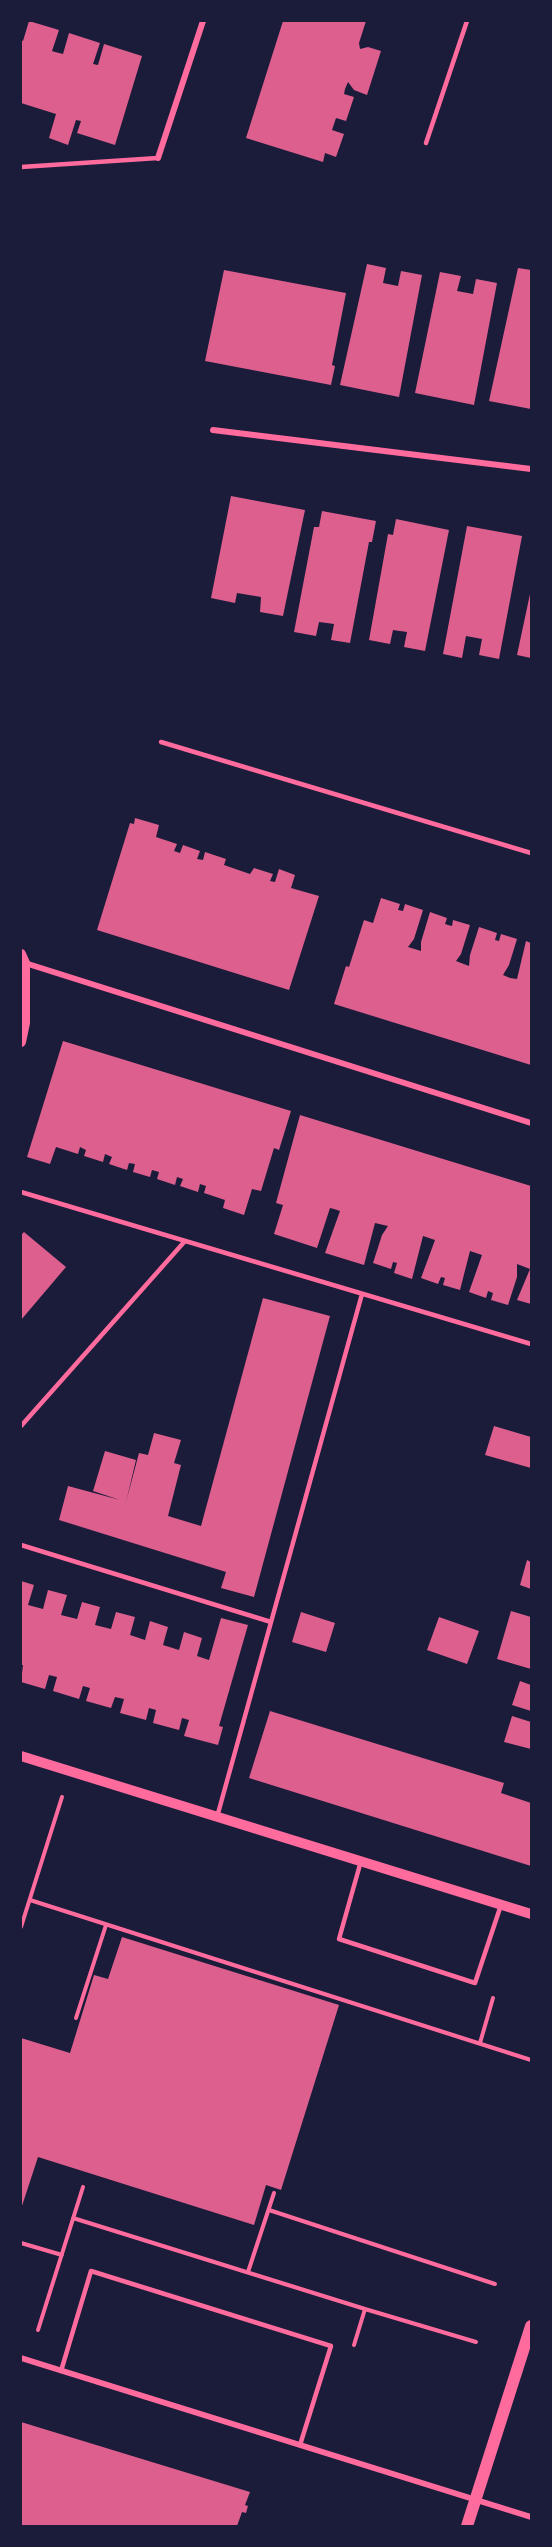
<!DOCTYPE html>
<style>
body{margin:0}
#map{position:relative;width:552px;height:2547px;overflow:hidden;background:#1b1b3a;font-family:Raleway,sans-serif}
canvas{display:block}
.frame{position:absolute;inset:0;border:22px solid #1b1b3a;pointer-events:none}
</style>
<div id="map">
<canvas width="552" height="2547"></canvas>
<div class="frame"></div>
</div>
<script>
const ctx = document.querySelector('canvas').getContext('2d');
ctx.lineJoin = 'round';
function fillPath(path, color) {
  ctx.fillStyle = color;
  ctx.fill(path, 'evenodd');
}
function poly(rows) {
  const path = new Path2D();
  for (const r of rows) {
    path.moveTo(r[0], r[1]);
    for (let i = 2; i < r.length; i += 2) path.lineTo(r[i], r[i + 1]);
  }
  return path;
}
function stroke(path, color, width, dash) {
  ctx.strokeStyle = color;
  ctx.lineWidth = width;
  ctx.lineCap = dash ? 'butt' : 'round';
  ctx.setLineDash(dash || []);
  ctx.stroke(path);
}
const building = poly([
 [29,21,59,30,52,51,55,52,63,54,69,33,100,43,93,64,98,65,104,44,142,56,115,145,77,133,81,121,76,120,68,145,49,138,56,114,21,103,21,40,23,41],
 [283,21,366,21,359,43,360,49,368,47,381,51,367,95,354,90,348,82,345,89,344,94,354,97,346,121,336,118,332,130,344,134,336,157,325,153,323,162,246,138],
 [367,264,386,268,383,283,398,286,401,271,422,275,399,397,340,385],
 [518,268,531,270,531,409,489,401],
 [224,270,346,293,332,365,335,366,331,385,205,361],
 [440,272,461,276,457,291,473,294,476,279,497,283,474,405,415,393],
 [231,496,305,510,283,616,260,612,261,597,237,593,235,603,211,598],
 [322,511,376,521,372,542,369,542,350,643,331,640,334,624,319,622,316,636,294,632,314,527,319,527],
 [396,519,449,530,425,651,404,647,407,632,393,630,390,644,369,640,388,534,393,535],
 [467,526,522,536,499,659,479,655,482,639,466,636,462,658,443,654],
 [530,594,531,594,531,658,517,655],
 [135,818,159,825,156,837,177,844,174,851,180,853,183,845,200,851,197,859,203,860,205,852,226,859,224,865,247,873,250,874,254,868,273,874,270,881,275,882,279,869,295,875,291,888,319,896,289,990,97,930,130,823,134,824],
 [381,898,400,904,398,910,403,911,405,904,423,910,414,939,408,947,421,951,421,942,430,912,447,918,445,924,448,925,452,926,453,920,470,925,461,954,456,961,469,966,470,955,479,927,497,933,495,940,499,941,501,934,517,939,509,965,503,975,510,978,517,979,526,941,531,943,531,1065,334,1004,346,966,349,967,364,920,373,923],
 [63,1041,291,1111,279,1150,274,1148,261,1191,252,1189,244,1215,223,1208,225,1200,204,1193,206,1186,200,1184,198,1192,180,1186,183,1179,177,1177,175,1185,157,1179,159,1172,152,1170,150,1177,133,1172,135,1164,129,1163,127,1170,109,1164,112,1157,105,1154,103,1162,84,1156,86,1150,80,1147,78,1154,56,1147,50,1164,27,1157],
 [300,1115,531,1186,531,1304,517,1300,530,1269,517,1264,517,1277,508,1305,491,1300,493,1293,488,1291,486,1298,469,1292,482,1255,470,1251,460,1290,443,1285,445,1278,441,1277,438,1284,421,1278,435,1240,423,1236,412,1279,394,1273,397,1263,393,1262,391,1269,373,1263,382,1235,388,1226,375,1223,364,1265,325,1253,340,1211,334,1209,330,1208,317,1248,274,1234,283,1205,276,1203],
 [24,1232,66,1267,21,1320,21,1235],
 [263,1298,330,1316,254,1597,221,1588,226,1572,59,1520,68,1486,120,1500,93,1491,105,1451,136,1460,126,1502,139,1453,148,1455,154,1433,181,1440,174,1463,181,1465,168,1516,201,1526],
 [494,1426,531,1437,531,1468,485,1455],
 [527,1560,531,1562,531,1589,520,1585],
 [21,1581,34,1585,28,1605,43,1609,48,1590,67,1595,61,1615,77,1619,82,1602,100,1607,95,1625,111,1629,116,1612,135,1617,130,1635,145,1640,150,1621,168,1627,163,1645,179,1650,184,1632,202,1638,197,1656,209,1660,221,1618,248,1625,219,1726,223,1727,218,1745,184,1736,189,1720,182,1718,179,1730,153,1723,156,1710,149,1708,146,1720,120,1713,124,1699,115,1697,111,1708,86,1701,90,1688,83,1686,79,1699,53,1691,57,1677,49,1675,45,1689,21,1682,23,1665,21,1665],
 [511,1611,531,1617,531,1669,497,1659],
 [301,1612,335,1623,326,1652,292,1642],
 [439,1617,479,1631,467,1664,427,1650],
 [520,1681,531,1685,531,1711,512,1705],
 [270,1711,504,1783,501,1793,531,1803,531,1866,249,1778],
 [512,1716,531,1722,531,1749,504,1742],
 [122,1937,339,2005,281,2190,266,2185,254,2225,38,2157,21,2209,21,2038,70,2053,94,1975,108,1979],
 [21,2422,250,2492,245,2505,248,2506,246,2513,242,2512,237,2526,21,2525]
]);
const path = poly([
 [30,1900,531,2060],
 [21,1927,62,1797],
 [76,2018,106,1925],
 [480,2043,493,1998],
 [269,2210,495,2284],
 [73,2218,365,2309,354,2345],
 [21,2243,62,2255],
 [248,2272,274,2193],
 [365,2309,476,2342],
 [38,2330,83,2187]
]);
const service = poly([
 [426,143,467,21],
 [21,167,158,158],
 [161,742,531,853],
 [21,1192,531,1344],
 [21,1426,185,1241],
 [21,1545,271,1622],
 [217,1817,362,1294],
 [361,1861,339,1939,475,1983,501,1905],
 [61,2371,91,2271,331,2346,300,2445]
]);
const minor = poly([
 [158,158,203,21],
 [213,430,531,469],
 [25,963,531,1123],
 [21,2358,531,2517]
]);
const tertiary = poly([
 [21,954,25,963,25,1023,21,1042],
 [21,1756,531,1914]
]);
const secondary = poly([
 [467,2526,531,2326]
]);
fillPath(building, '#dd5f8e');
stroke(path, '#ff6b9d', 4);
stroke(service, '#ff6b9d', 4.5);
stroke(minor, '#ff6b9d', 6);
stroke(tertiary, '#ff6b9d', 10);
stroke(secondary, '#ff6b9d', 12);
</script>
